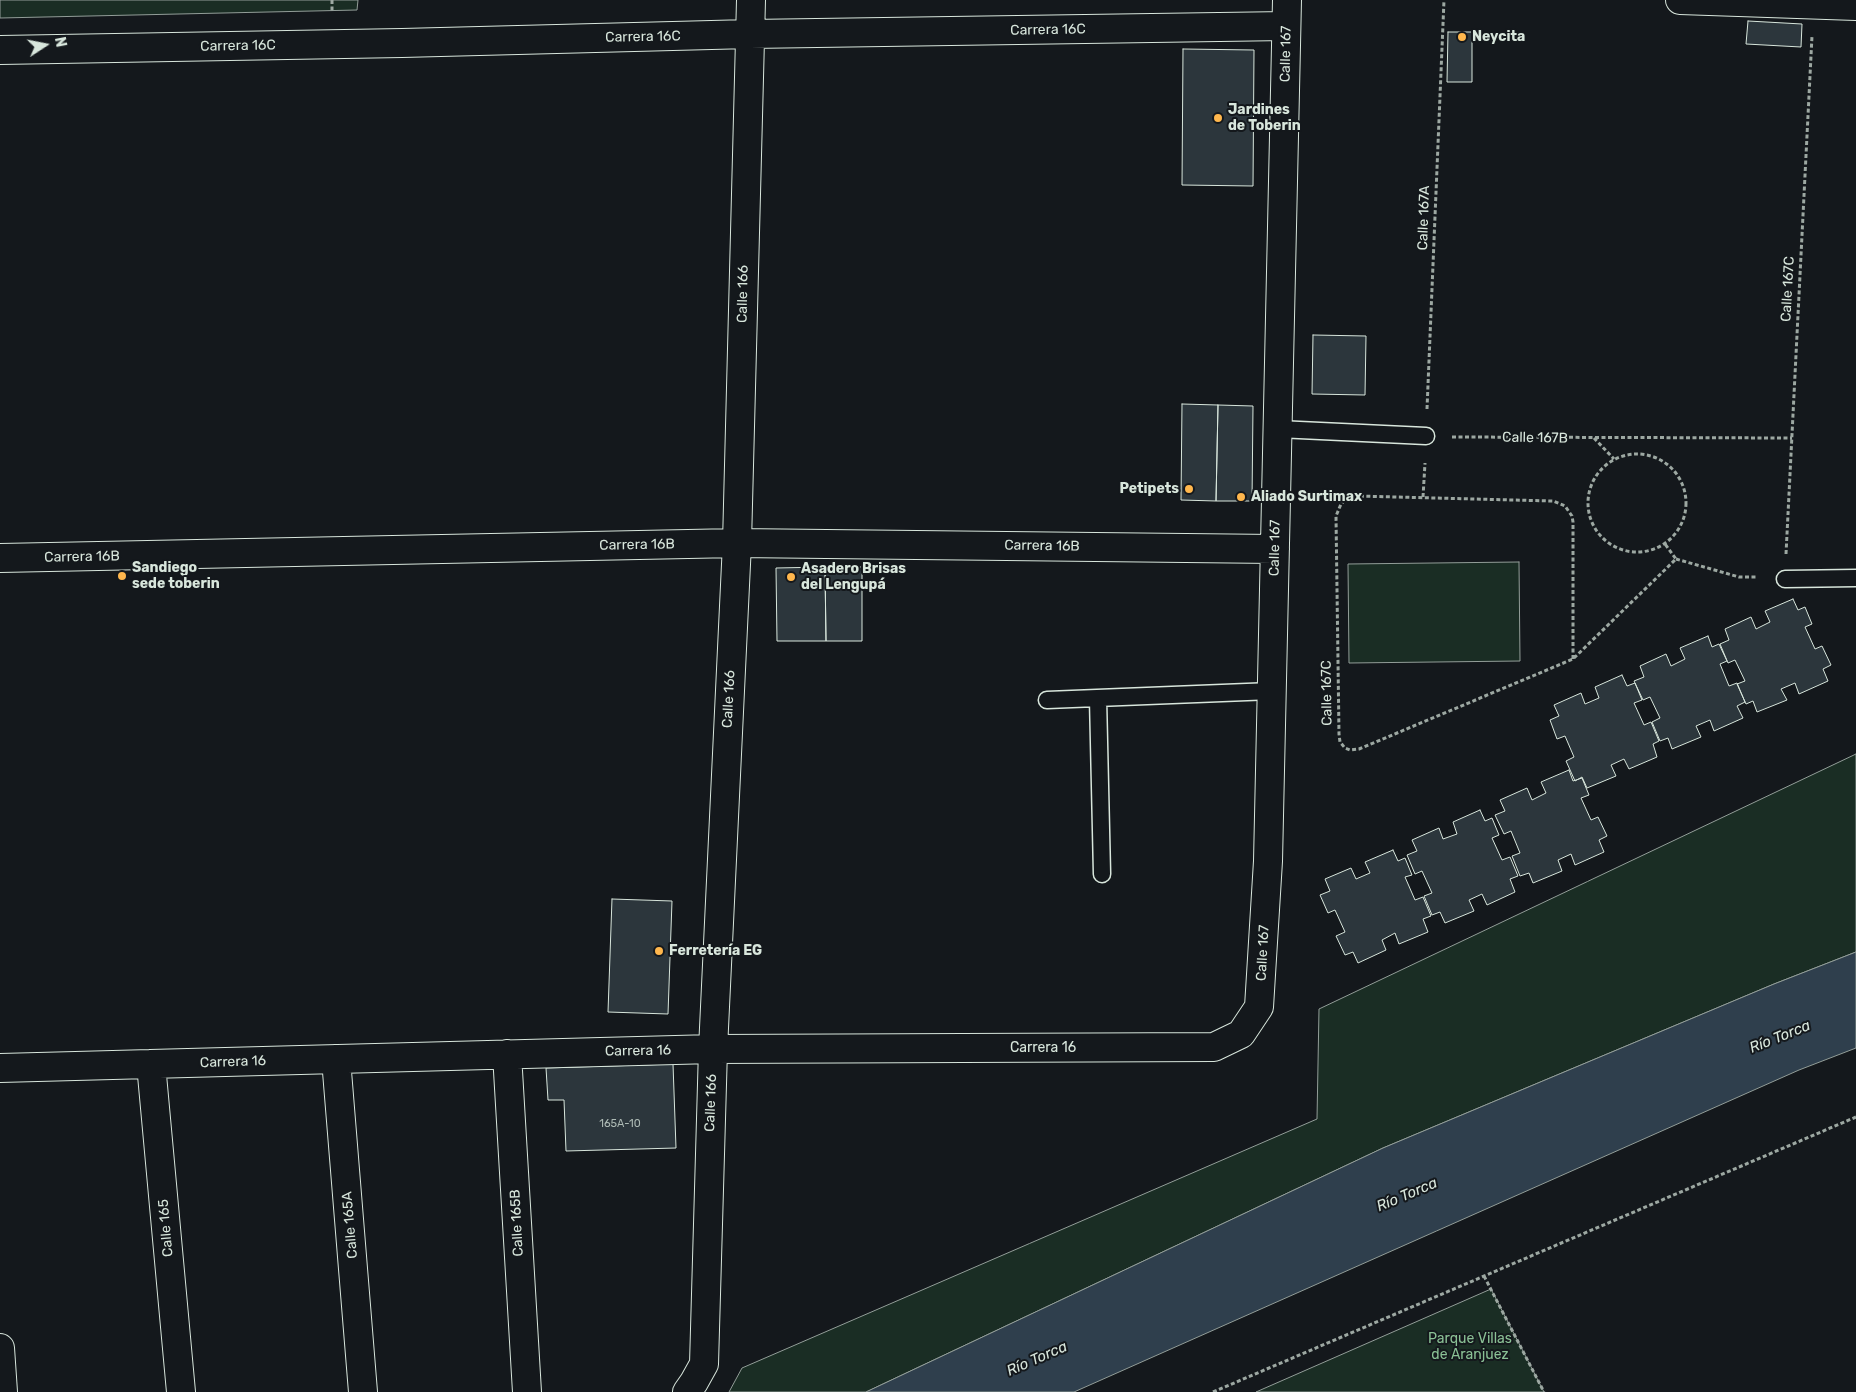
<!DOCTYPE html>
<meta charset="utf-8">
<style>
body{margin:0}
#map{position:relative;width:1856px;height:1392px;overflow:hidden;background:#14181c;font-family:Rubik,sans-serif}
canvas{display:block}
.north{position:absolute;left:20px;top:20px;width:50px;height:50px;-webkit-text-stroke:4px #14181c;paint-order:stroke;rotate:79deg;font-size:14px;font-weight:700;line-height:20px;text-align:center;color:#d8e6dc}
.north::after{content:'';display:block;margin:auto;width:18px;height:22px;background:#d8e6dc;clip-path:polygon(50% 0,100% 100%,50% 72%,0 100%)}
</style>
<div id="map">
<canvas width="1856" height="1392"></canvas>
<div class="north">N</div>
</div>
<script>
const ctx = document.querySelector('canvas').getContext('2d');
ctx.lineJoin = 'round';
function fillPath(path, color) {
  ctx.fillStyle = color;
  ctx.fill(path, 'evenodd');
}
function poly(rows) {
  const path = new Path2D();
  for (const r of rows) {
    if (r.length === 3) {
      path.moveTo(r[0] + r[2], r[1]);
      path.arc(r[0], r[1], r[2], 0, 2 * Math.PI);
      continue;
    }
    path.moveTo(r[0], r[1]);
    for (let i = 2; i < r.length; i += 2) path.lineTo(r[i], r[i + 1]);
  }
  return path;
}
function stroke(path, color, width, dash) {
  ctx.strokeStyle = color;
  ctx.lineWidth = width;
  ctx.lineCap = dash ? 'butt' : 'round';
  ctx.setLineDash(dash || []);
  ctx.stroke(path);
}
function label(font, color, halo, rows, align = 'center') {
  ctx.font = font + ' Rubik,sans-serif';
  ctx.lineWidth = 4;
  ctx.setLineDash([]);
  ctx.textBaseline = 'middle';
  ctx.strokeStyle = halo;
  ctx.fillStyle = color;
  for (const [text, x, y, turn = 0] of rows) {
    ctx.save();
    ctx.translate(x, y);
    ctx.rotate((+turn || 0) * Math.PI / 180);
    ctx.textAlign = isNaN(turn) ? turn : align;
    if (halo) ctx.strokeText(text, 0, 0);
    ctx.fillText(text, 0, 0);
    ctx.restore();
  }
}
const green = poly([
 [0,0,358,0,357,10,0,18,0,0],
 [1519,562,1520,661,1349,663,1348,564,1519,562],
 [1856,754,1856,952,1774,984,1383,1148,866,1392,729,1392,742,1368,1317,1119,1319,1009,1856,754],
 [1491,1289,1544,1392,1256,1392,1491,1289]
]);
const water = poly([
 [1856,952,1856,1048,1799,1070,1074,1392,866,1392,1383,1148,1774,984,1856,952]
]);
const building = poly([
 [1748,21,1802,24,1801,47,1746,44,1748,21],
 [1448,32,1472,32,1472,82,1447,82,1448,32],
 [1183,49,1254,50,1253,186,1182,185,1183,49],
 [1313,335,1366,336,1365,395,1312,394,1313,335],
 [1182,404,1218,405,1216,501,1181,500,1182,404],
 [1218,405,1253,406,1252,501,1216,501,1218,405],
 [825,567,826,641,777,641,776,568,825,567],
 [825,567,862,567,862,641,826,641,825,567],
 [1793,599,1798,610,1805,607,1812,624,1805,627,1815,649,1822,646,1831,665,1823,669,1828,681,1799,694,1795,683,1781,689,1787,700,1757,712,1753,701,1746,704,1737,684,1745,681,1735,660,1728,663,1720,644,1729,640,1725,629,1751,617,1756,629,1770,622,1765,611,1793,599],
 [1708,636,1712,647,1719,644,1727,661,1720,664,1729,686,1737,683,1745,702,1737,706,1743,718,1714,731,1710,720,1696,726,1701,737,1672,749,1668,738,1660,741,1652,722,1660,718,1650,697,1643,700,1634,681,1644,677,1640,666,1666,654,1671,666,1685,659,1680,648,1708,636],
 [1622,675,1627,686,1635,683,1642,700,1634,703,1644,725,1651,722,1659,741,1653,744,1657,757,1629,769,1624,759,1611,765,1616,776,1587,788,1582,777,1575,781,1566,761,1574,757,1565,736,1557,739,1550,720,1559,716,1554,705,1581,693,1585,704,1599,698,1595,687,1622,675],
 [1569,770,1573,781,1582,778,1589,795,1581,798,1591,820,1598,817,1607,836,1599,840,1604,852,1575,865,1571,854,1558,860,1562,871,1533,883,1529,873,1520,876,1512,856,1520,853,1511,831,1504,834,1495,815,1505,811,1500,800,1527,788,1532,800,1546,793,1541,782,1569,770],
 [1480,810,1485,821,1492,818,1499,835,1492,838,1502,860,1510,857,1518,876,1510,879,1515,892,1487,905,1482,894,1469,900,1474,911,1445,923,1440,912,1432,915,1424,896,1432,893,1422,871,1415,874,1407,855,1417,851,1412,840,1439,828,1443,839,1457,834,1453,822,1480,810],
 [1393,850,1398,861,1405,858,1412,875,1405,877,1415,900,1423,897,1431,916,1423,919,1428,932,1399,944,1395,933,1382,940,1386,950,1358,963,1353,952,1345,955,1336,936,1345,932,1335,910,1328,913,1320,895,1330,891,1325,879,1351,868,1356,879,1370,873,1365,862,1393,850],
 [612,899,672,901,668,1014,608,1012,612,899],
 [673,1064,676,1148,566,1151,564,1100,548,1100,546,1068,673,1064]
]);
const path = poly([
 [332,0,332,13],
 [1427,409,1444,0],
 [1452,437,1792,438],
 [1594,438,1614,459],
 [1637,503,49],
 [1423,497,1425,463],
 [1786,554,1812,36],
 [1676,559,1739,577,1758,577],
 [1573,659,1573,522,1572,516,1565,506,1553,501,1358,496,1345,500,1341,504,1336,516,1339,734,1340,742,1345,748,1350,750,1359,749,1573,659,1676,559,1665,544],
 [1484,1276,1544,1392],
 [1213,1392,1856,1117]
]);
const lane = poly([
 [1278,429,1426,436],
 [1785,579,1856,578],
 [1098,698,1102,874],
 [1047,700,1272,691]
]);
const street = poly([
 [1680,0,1856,6],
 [0,50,402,43,750,34,1286,26],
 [0,558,737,543,1275,549],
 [507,1054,527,1392],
 [336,1059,363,1392],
 [151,1064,181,1392],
 [0,1068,713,1049,1214,1047,1241,1034,1259,1007,1268,861,1287,0],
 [0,1348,3,1392],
 [687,1392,694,1382,704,1364,713,1049,737,543,751,0]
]);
const markers = [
 [1462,37,5,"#ffb74d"],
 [1218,118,5,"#ffb74d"],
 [1189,489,5,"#ffb74d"],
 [1241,497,5,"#ffb74d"],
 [122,576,5,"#ffb74d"],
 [791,577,5,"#ffb74d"],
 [659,951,5,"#ffb74d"]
];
const numberNames = [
 ["165A-10",620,1124]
];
const streetNames = [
 ["Carrera 16C",1048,30,-1],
 ["Carrera 16C",643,37,-1],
 ["Carrera 16C",238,46,-1],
 ["Calle 167",1286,54,-89],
 ["Calle 167A",1424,218,-88],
 ["Calle 167C",1788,289,-87],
 ["Calle 166",743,294,-89],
 ["Calle 167B",1535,438,1],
 ["Carrera 16B",637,545,-1],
 ["Carrera 16B",1042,546,1],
 ["Calle 167",1275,548,-89],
 ["Carrera 16B",82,557,-1],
 ["Calle 167C",1327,693,-91],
 ["Calle 166",729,699,-87],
 ["Calle 167",1263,953,-87],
 ["Carrera 16",1043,1048],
 ["Carrera 16",638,1051,-1],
 ["Carrera 16",233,1062,-2],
 ["Calle 166",711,1103,-88],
 ["Calle 165B",517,1223,-93],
 ["Calle 165A",350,1225,-95],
 ["Calle 165",166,1228,-95]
];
const poiNames = [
 ["Neycita",1472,37],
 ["Jardines",1228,110],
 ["de Toberin",1228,126],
 ["Petipets",1179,489,"right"],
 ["Aliado Surtimax",1251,497],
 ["Sandiego",132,568],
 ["sede toberin",132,584],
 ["Asadero Brisas",801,569],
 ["del Lengupá",801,585],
 ["Ferretería EG",669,951]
];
const parkNames = [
 ["Parque Villas",1470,1339],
 ["de Aranjuez",1470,1355]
];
const waterNames = [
 ["Río Torca",1780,1037,-22],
 ["Río Torca",1407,1195,-23],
 ["Río Torca",1037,1359,-24]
];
fillPath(green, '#1a2d24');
stroke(green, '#939e99', 1);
fillPath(water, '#2f3f4d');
stroke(water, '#939e99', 1);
fillPath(building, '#2c363c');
stroke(building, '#d8e6dc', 1);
stroke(lane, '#d8e6dc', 19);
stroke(street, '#d8e6dc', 30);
stroke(path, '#9da8a2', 3, [4, 2.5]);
stroke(lane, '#14181c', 16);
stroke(street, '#14181c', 28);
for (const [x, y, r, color] of markers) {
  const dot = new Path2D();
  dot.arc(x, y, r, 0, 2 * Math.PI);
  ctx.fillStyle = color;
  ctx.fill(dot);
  stroke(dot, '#14181c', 2);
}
label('11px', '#adbab4', null, numberNames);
label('14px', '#d8e6dc', '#14181c', streetNames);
label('bold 14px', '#d8e6dc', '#14181c', poiNames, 'left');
label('14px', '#8ac095', '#14181c', parkNames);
label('italic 15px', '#d8e6dc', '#14181c', waterNames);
</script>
